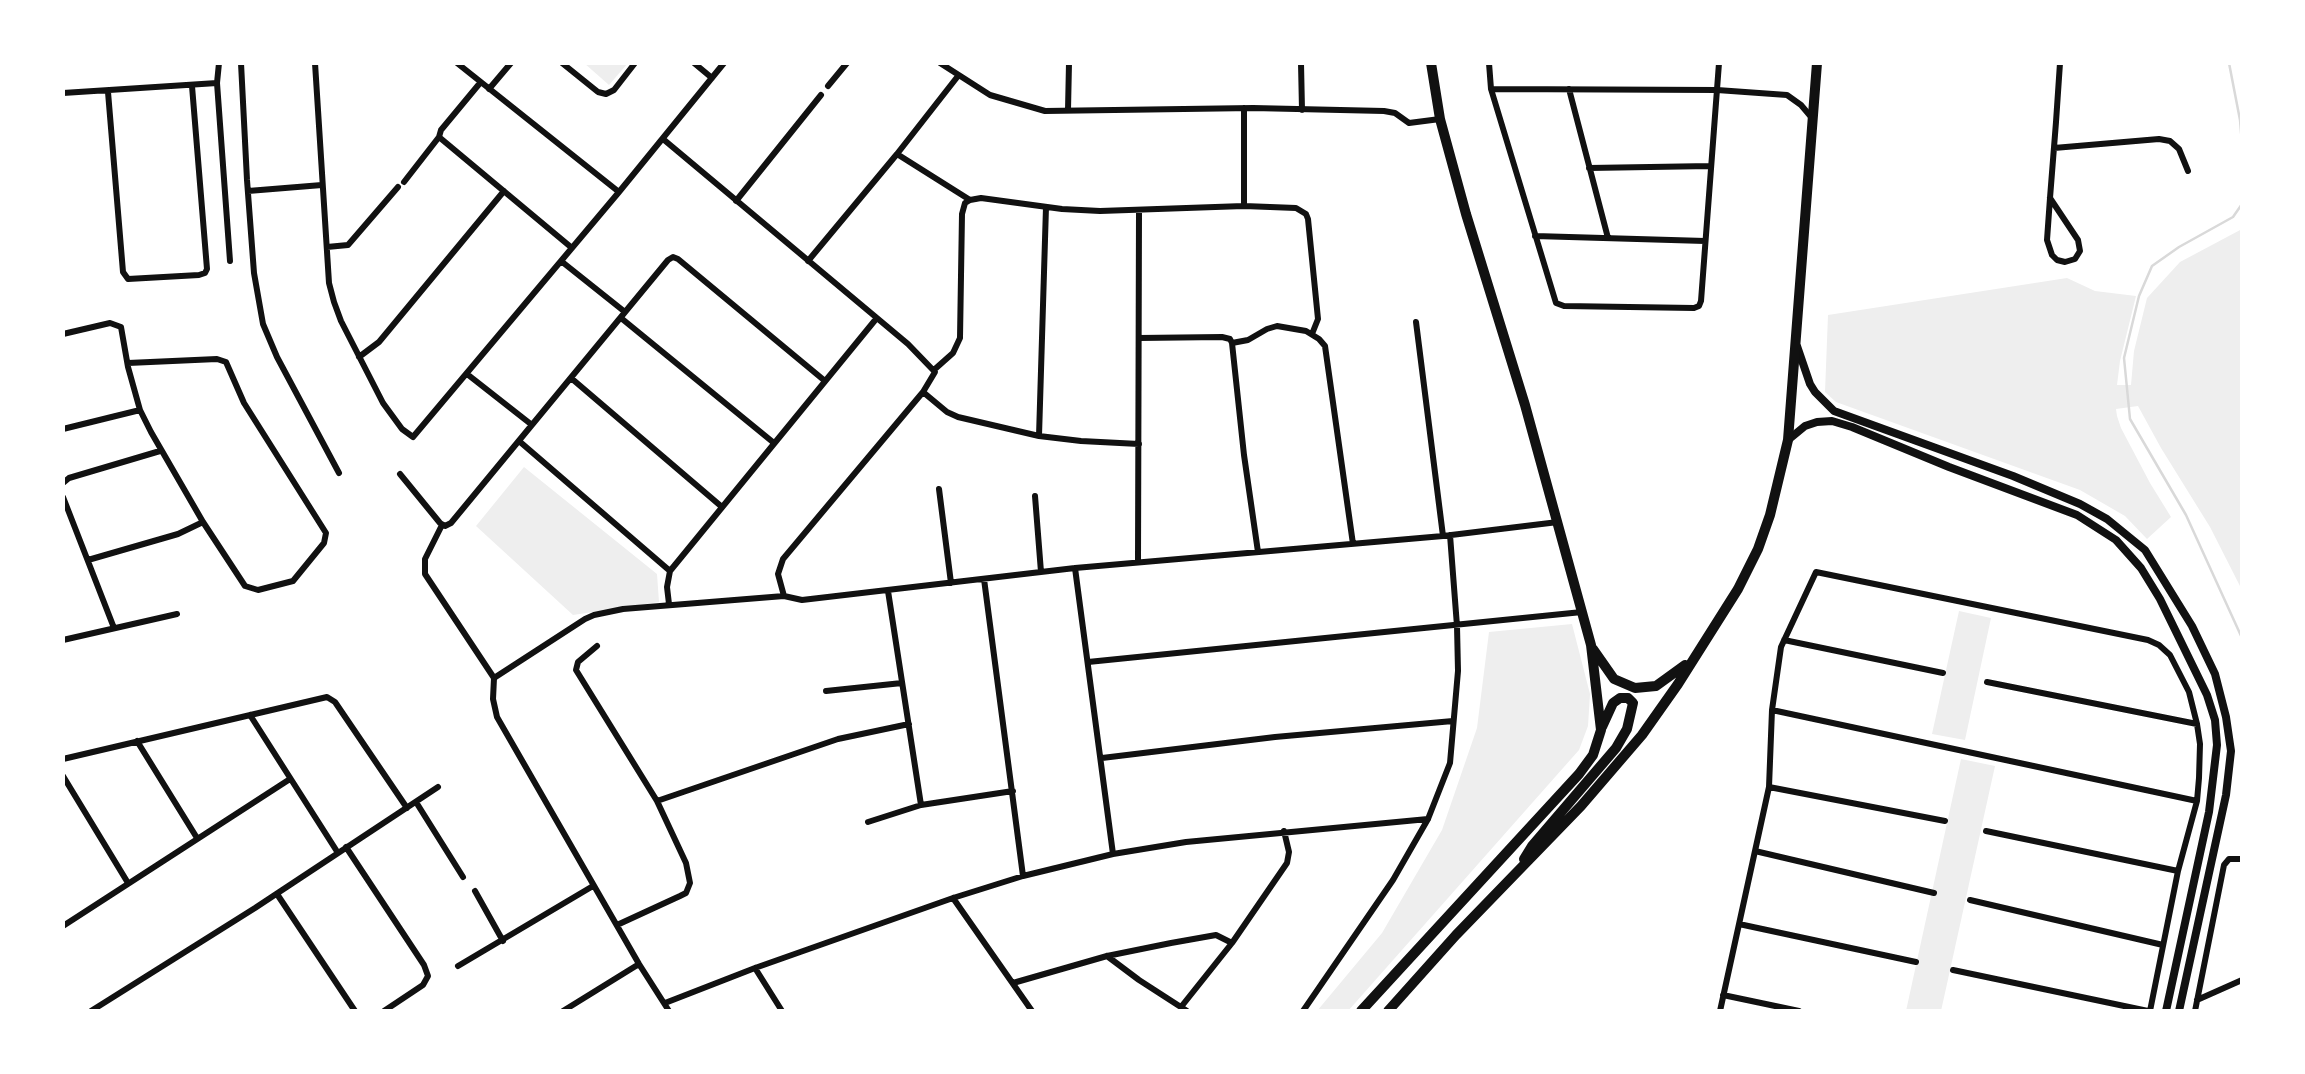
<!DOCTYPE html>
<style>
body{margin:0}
#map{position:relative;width:2305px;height:1074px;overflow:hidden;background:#fff;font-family:Raleway,sans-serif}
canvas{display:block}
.frame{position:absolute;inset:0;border:65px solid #fff;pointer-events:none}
</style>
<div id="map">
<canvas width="2305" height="1074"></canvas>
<div class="frame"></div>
</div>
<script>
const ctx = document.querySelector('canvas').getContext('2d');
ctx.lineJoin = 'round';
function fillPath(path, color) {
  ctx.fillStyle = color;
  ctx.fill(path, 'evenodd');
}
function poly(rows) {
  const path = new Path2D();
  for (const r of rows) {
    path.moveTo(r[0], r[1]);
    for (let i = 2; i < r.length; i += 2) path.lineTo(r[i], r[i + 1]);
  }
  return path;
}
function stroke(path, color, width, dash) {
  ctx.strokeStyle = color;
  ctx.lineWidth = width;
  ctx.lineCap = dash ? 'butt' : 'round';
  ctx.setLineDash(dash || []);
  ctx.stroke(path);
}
const green = poly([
 [584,63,628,63,609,85],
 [2242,229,2242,590,2210,527,2161,448,2138,406,2116,409,2117,416,2121,428,2150,483,2171,517,2147,539,2125,516,2080,490,1836,402,1825,392,1828,315,2067,278,2095,291,2136,296,2120,361,2117,385,2131,385,2134,351,2147,298,2180,262],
 [524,467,657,574,659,602,573,615,476,526],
 [1959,611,1991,618,1965,740,1932,734],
 [1572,624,1590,694,1588,726,1579,750,1348,1011,1317,1011,1382,933,1442,830,1477,728,1489,632],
 [1961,759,1995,766,1941,1011,1906,1011]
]);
const stream = poly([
 [2229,63,2240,120,2242,144],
 [2242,204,2233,217,2179,247,2152,266,2139,296,2124,358,2130,419,2186,515,2242,638]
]);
const minor = poly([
 [219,63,217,83,230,261],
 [241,63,247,180,254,273,263,324,277,357,339,473],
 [315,63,329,283,334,302,341,321,383,403,402,429,413,437,619,192,724,63],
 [457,63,619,192],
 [562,63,598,92,606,94,614,90,635,63],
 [694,63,712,78],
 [940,63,990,95,1045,111,1253,108,1384,111,1395,113,1409,123,1440,119],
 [1301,63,1302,110],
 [1489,63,1491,89,1556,303,1564,306,1694,308,1699,306,1701,301,1719,63],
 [828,86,847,63],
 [489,89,511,63],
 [1491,89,1717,90,1787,95,1801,105,1812,118],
 [1569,89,1608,238],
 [108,92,123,272,128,279,199,275,205,273,207,269,192,86],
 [63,93,217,83],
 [1244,108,1244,206],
 [1068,110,1069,63],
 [439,137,441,130,480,83],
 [663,139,908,344,935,372,923,392,783,559,778,574,784,596],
 [2054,148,2159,139,2170,141,2179,149,2188,171],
 [897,154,958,76],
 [1589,168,1711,166],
 [404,182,439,137,572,248],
 [248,191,322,185],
 [2050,198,2078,240,2080,251,2075,259,2065,262,2057,260,2052,255,2047,240,2050,198,2056,122,2060,63],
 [970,200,981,198,1062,209,1100,211,1244,206,1296,208,1306,214,1308,219,1318,319,1312,334],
 [736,201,821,95],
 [1535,236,1705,241],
 [327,247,348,245,398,187],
 [561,261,625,312],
 [808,261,897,154,970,200],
 [621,318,774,443],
 [1416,322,1443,536],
 [63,334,110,323,121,327,128,367,140,410,151,432,203,522,245,586,258,590,293,581,324,543,326,533,244,403,226,362,217,359,128,363],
 [1139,338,1222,337,1230,339,1232,343,1244,455,1258,552],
 [1232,343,1248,340,1267,329,1277,326,1306,331,1319,339,1325,346,1353,544],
 [359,357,379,342,504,191],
 [935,369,953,353,960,338,962,214,965,203,970,200],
 [467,374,532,425],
 [571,378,722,507],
 [923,392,947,412,958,417,1039,436,1081,441,1139,444],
 [63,429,140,410],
 [1039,436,1046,207],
 [519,441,670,571],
 [400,474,440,523,445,526,451,523,668,260,673,257,678,259,825,381],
 [63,483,69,478,160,451],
 [939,489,951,583],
 [1035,496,1041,572],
 [63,497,114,628],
 [442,525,425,559,425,574,494,678],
 [88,560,178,534,203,522],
 [1138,562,1139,210],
 [1075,568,1113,854],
 [984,579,1023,876],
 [888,591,921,805],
 [669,604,667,587,670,571,876,319],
 [63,640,177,614],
 [1784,640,1943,673],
 [597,646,578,662,576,670,657,801,686,863,690,883,686,893,680,896,617,925],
 [1088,662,1582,612],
 [494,678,585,619,594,615,623,609,784,596,802,600,1075,568,1443,536,1558,522],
 [494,678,493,699,497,717,639,964,669,1011],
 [1987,682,2197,724],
 [826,691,902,683],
 [1772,710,2197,801],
 [250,715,338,853],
 [137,741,197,838],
 [1102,758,1275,737,1453,721],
 [63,759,327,697,335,702,407,808],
 [63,776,128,883],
 [1769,787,1945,821],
 [657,801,838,739,909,724],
 [416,802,463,877],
 [868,822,921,805,1013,791],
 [1986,831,2178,871],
 [346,847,424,965,428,976,423,985,384,1011],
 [1755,851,1934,893],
 [475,891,503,941],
 [277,894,355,1011],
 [953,898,1032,1011],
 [1970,900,2163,945],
 [1739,924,1916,962],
 [63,926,290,779],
 [1107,956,1139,980,1187,1011],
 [458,966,593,886],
 [755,968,782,1011],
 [1953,970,2148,1011],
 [1013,983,1107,956,1171,943,1216,935,1232,943],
 [1723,995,1799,1011],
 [2197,1000,2242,980],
 [665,1003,755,968,953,898,1023,876,1113,854,1186,842,1428,819],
 [1181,1007,1232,943,1287,863,1289,852,1284,831],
 [91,1011,255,908,438,787],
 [563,1011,639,964],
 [1303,1011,1393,880,1428,819,1450,763,1458,671,1457,626,1450,535],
 [1720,1011,1769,787,1772,710,1781,647,1816,572,2148,640,2159,645,2170,655,2189,692,2197,724,2200,744,2199,778,2197,801,2178,871,2150,1011],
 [2195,1011,2224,865,2229,859,2242,859]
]);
const secondary = poly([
 [1797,346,1810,384,1815,392,1834,411,2013,476,2080,504,2107,519,2145,550,2192,626,2215,674,2226,717,2231,751,2226,795,2179,1011],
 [1788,440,1805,426,1817,422,1832,421,1852,427,1949,467,2077,515,2116,540,2141,568,2160,599,2207,695,2215,720,2217,745,2209,812,2166,1011]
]);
const primary = poly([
 [1593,649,1614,679,1635,688,1656,686,1685,665],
 [1524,859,1532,846,1616,748,1627,729,1633,703,1628,698,1620,698,1613,703,1602,727],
 [1361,1011,1579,774,1593,755,1601,730,1591,645,1525,405,1466,214,1440,119,1431,63],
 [1388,1011,1456,935,1581,806,1642,735,1678,684,1738,589,1758,549,1770,515,1788,440,1817,63]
]);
fillPath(green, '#eee');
stroke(stream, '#d9d9d9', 2.5);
stroke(minor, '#111', 6);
stroke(secondary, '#111', 8);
stroke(primary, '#111', 10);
</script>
